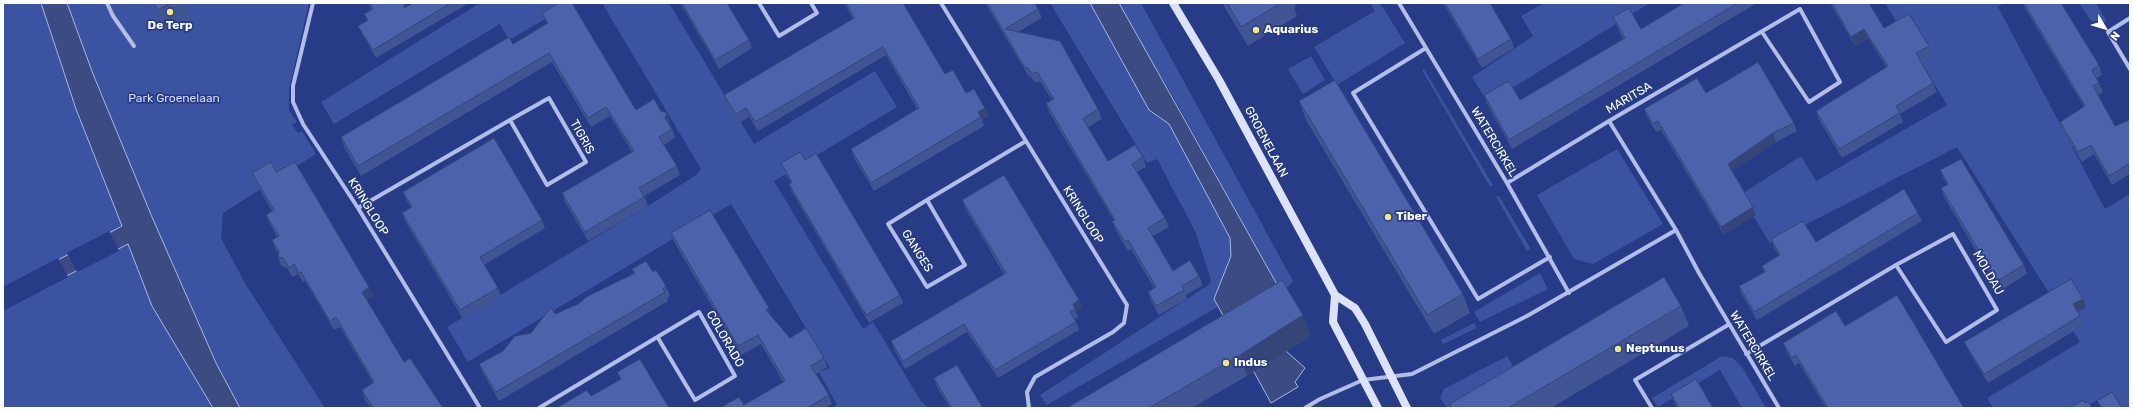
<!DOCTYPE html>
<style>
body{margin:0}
#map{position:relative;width:2133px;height:411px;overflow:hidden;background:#273b86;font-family:Rubik,sans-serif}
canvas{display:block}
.frame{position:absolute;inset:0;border:4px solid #fff;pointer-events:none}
.north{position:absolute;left:2085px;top:8px;width:40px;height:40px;-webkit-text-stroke:3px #273b86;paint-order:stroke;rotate:128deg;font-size:11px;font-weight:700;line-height:16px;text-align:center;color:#fff}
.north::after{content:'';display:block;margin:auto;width:14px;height:18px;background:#fff;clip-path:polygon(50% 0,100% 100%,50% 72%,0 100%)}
</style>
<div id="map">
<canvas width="2133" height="411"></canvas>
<div class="frame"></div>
<div class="north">N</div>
</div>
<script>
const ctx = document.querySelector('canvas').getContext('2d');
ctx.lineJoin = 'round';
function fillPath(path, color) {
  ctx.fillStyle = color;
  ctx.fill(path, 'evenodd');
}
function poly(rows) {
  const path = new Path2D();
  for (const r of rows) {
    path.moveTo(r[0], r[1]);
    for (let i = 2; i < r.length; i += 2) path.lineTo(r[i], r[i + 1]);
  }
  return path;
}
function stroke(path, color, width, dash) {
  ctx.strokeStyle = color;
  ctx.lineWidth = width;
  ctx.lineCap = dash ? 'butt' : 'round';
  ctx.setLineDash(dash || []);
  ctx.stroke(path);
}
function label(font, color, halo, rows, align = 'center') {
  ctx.font = font + ' Rubik,sans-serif';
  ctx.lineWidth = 3.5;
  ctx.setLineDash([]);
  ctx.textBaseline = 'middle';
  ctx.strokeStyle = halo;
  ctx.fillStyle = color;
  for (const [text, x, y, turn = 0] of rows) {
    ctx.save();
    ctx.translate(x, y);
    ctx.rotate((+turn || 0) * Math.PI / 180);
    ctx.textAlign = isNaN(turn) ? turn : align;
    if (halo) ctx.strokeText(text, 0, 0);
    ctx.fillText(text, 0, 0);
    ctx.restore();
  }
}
const green = poly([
 [3,3,309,3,289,89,289,110,297,122,292,125,298,133,302,131,316,154,223,213,221,238,246,285,325,408,3,408],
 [480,3,573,3,509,40,500,24,334,124,321,102],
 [602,3,669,3,754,144,875,71,897,107,774,181,863,329,873,322,921,401,928,408,832,408,837,405,819,372,830,368,731,204,468,362,447,327,656,201,696,175,701,169],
 [1050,3,1091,3,1171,123,1232,238,1234,262,1221,305,1047,405,1040,395,1210,284,1211,280,1195,231,1157,159,1147,163],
 [1117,3,1141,3,1293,281,1275,301,1279,288,1171,93],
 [1370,3,1380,3,1405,43,1337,85,1314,47,1375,11],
 [1544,3,1650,3,1488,103,1472,77,1533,36,1521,16],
 [1885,3,2004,3,1998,7,2105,209,2130,194,2130,408,2122,408,2110,393,2083,408,1993,408,1987,398,2080,342,1957,147,1770,243,1740,195,1801,156,1816,181,1947,105],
 [2079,3,2096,3,2107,22,2091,21],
 [1311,56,1325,80,1303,94,1288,69],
 [1424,69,1493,185,1490,187,1422,70],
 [1617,149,1663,224,1593,264,1574,259,1537,195],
 [1499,196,1531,249,1527,251,1496,197],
 [1540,273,1548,289,1480,322,1474,312],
 [1474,323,1477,328,1443,344,1441,340],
 [1507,356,1524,385,1459,408,1447,408,1440,398,1444,389],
 [1722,356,1733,358,1742,367,1766,408,1742,408,1720,370,1658,407,1652,398]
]);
const water = poly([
 [41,3,67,3,93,74,152,217,216,363,240,408,213,408,152,306,128,244,3,309,3,289,122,226,76,109,41,3],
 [1090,3,1119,3,1279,288,1286,351,1305,368,1295,382,1298,387,1271,403,1214,299,1231,256,1230,238,1169,124,1149,110,1090,3]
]);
const pier = poly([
 [109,231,119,251,77,272,67,253],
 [58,258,68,277,3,311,3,287]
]);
const street = poly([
 [107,3,113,16,134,46],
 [313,3,293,86,293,102,303,124,358,208,480,408],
 [759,3,779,36,817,13,811,3],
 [941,3,1127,305,1124,323,1113,332,1035,377,1027,392,1029,408],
 [1399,3,1507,183,1569,293],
 [2130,18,2108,32,2130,69],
 [1426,48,1353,93,1478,299,1550,257],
 [1609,121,1676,230],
 [1507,183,1609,121,1800,9,1840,82,1809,102,1762,32],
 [927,200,888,224,927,287,965,265,927,200,1026,141],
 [358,208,510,120,549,98,586,162,547,185,510,120],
 [1746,354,1896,265,1953,234,1997,310,1946,342,1896,265],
 [539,408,699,312,735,376,695,400,658,338],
 [1305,408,1320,399,1363,380,1412,374,1527,316,1676,230,1699,273,1779,408],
 [1652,408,1635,380,1728,325]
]);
const secondary = poly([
 [1173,3,1219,80,1335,295,1355,308,1365,324,1407,408],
 [1335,295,1333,322,1378,408]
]);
const wall = poly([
 [149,3,188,3,185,5,190,18,166,32],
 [368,3,407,3,407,7,413,3,469,3,376,58,362,34,358,26,367,21,364,14,371,9],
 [680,3,727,3,749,40,752,48,719,69],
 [844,3,903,3,945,74,966,93,985,108,988,116,982,120,984,126,874,191,854,158,851,149,917,109,886,55,758,131,749,117,739,123,727,104,724,95,853,19],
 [985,3,1035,3,1038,9,1042,18,1018,32,1098,109,1102,119,1088,127,1108,161,1143,157,1146,167,1137,172,1165,218,1169,227,1153,236,1173,271,1199,276,1203,285,1186,295,1187,299,1159,315,1151,301,1148,292,1154,288,1131,249,1128,251,1116,231,1112,221,1114,221,1049,112,1046,103,1052,100,1040,81,1035,83,1030,76,1029,77],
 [1222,3,1295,3,1296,6,1294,8,1297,16,1248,46],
 [1443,3,1490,3,1511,39,1514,48,1482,68],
 [1684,3,1757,3,1512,149,1487,104,1484,95,1520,100,1623,39,1617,27,1613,17,1641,29],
 [1830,3,1869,3,1884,28,1929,46,1932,55,1920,61,1933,83,1937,92,1900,114,1903,122,1842,158,1819,120,1816,111,1887,68,1868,38,1855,46],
 [2022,3,2061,3,2099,65,2102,75,2097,78,2099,83,2103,92,2098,95,2115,126,2130,120,2130,174,2112,185,2094,154,2082,162,2063,131,2060,122,2084,107],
 [542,13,636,110,661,111,667,113,670,122,669,125,672,129,675,138,664,145,677,166,680,175,644,196,648,206,588,241,565,202,562,193,632,152,610,116,591,127,552,62,361,176,344,147,341,137,513,44,547,24],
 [1706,93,1794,123,1797,131,1776,142,1732,171,1753,207,1756,215,1724,235,1661,130,1656,132,1647,117,1644,109],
 [1299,101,1463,294,1470,313,1434,334,1306,120],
 [805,160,900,295,903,303,869,323,792,192,789,184,791,183,784,172,781,163],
 [1940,170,2024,265,2027,274,2000,291,1944,197,1941,188,1947,185,1944,180],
 [276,172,369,287,373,296,367,300,404,362,443,408,371,408,365,400,362,390,373,383,340,327,334,330,305,281,303,282,298,274,292,277,287,268,281,266,278,257,279,254,275,249,272,240,277,237,270,224,266,215,272,211,255,182,252,173],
 [403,192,542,220,545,228,484,265,498,288,501,296,463,319,405,221,402,213,411,208,406,200],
 [962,200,1079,300,1082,308,1076,312,1078,317,1075,319,1079,330,998,378,967,332,905,369,894,349,891,341,1004,274,965,208],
 [1918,213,1922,221,1757,320,1742,295,1739,286,1764,272,1762,266,1779,256,1774,248,1771,239,1816,242],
 [671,233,769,308,771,316,790,338,824,358,827,367,816,374,829,395,832,404,825,408,720,408,744,405,783,382,761,344,741,355,674,242],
 [632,269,653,272,666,286,670,296,667,298,668,301,499,401,483,373,479,364,503,351,531,333,555,314,578,304,634,274],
 [1282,280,1311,336,1247,376,1192,408,1067,408],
 [2083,299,2086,307,2078,312,2080,316,2084,325,1988,383,1968,350,1964,342],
 [1681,306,1689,326,1551,408,1451,408,1450,404],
 [1845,326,1964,408,1826,408,1799,363,1795,366,1786,351,1783,343],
 [934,378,983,408,950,408,937,387],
 [1671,394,1713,408,1677,408,1674,403]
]);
const shadedWall = poly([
 [404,3,407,3,407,17,404,8],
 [1864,29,1868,38,1855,46,1851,37],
 [985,108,988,116,982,120,978,112],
 [667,113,670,122,669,127,665,118],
 [1773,133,1776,142,1731,172,1728,164],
 [1753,207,1756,215,1724,235,1721,227],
 [369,287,373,296,365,301,362,292],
 [2083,299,2086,307,2076,313,2073,304],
 [1079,300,1082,308,1076,312,1073,304],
 [769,308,772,317,766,310],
 [1303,315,1311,336,1247,376,1240,355]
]);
const building = poly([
 [153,3,171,3,158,10,153,3],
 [370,3,404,3,404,8,413,3,451,3,373,50,358,26,368,20,364,14,373,9,370,3],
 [559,3,572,3,636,110,654,99,661,111,667,113,665,118,672,129,659,137,677,166,639,188,644,197,585,232,562,193,634,151,606,107,588,118,549,53,358,166,341,137,509,37,513,44,548,23,542,13,559,3],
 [682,3,727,3,749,40,715,60,682,3],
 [846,3,903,3,945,74,953,70,966,93,974,89,985,108,978,112,981,117,871,183,851,149,919,108,883,47,755,122,746,108,736,114,724,95,854,18,846,3],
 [987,3,1035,3,1038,9,1005,29,1060,41,1098,109,1083,119,1108,161,1135,145,1143,157,1132,164,1165,218,1148,228,1173,271,1190,260,1199,276,1182,286,1184,290,1156,306,1148,292,1156,287,1128,240,1125,242,1112,221,1115,220,1046,103,1054,99,1037,72,1032,74,1027,67,1025,68,987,3],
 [1227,3,1281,3,1241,27,1227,3],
 [1445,3,1490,3,1511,39,1478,59,1445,3],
 [1684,3,1738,3,1509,140,1484,95,1509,81,1520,100,1625,38,1613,17,1629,8,1641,29,1684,3],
 [1832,3,1869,3,1884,28,1909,14,1929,46,1916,53,1933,83,1896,106,1900,113,1839,149,1816,111,1888,66,1864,29,1851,37,1832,3],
 [2024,3,2061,3,2099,65,2092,70,2099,83,2093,86,2115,126,2130,120,2130,163,2109,176,2091,145,2078,152,2060,122,2085,106,2024,3],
 [1758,62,1794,123,1773,133,1728,164,1753,207,1721,227,1658,121,1653,124,1644,109,1697,78,1706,93,1758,62],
 [1335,80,1463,294,1427,315,1299,101,1335,80],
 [494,138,542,220,480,257,498,288,460,310,402,213,412,207,403,192,494,138],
 [800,152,805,160,816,153,900,295,866,315,789,184,792,182,781,163,800,152],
 [1961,159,2024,265,1997,281,1941,188,1948,184,1940,170,1961,159],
 [271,162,276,172,295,162,369,287,362,292,404,362,410,358,443,408,373,408,362,390,374,382,336,317,330,321,301,272,299,273,294,264,289,268,283,258,278,257,279,252,272,240,279,236,266,215,274,210,252,173,271,162],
 [1004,175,1079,300,1073,304,1075,309,1070,312,1076,322,995,370,964,324,903,361,891,341,1006,273,962,200,1004,175],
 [1904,189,1918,213,1754,312,1739,286,1765,272,1762,266,1780,255,1771,239,1803,221,1816,242,1904,189],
 [710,210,769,308,766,310,790,338,806,328,824,358,811,366,829,395,807,408,720,408,739,397,744,405,785,381,758,335,738,346,671,233,710,210],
 [646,261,653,272,656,270,666,286,663,289,665,292,496,392,479,364,503,351,515,336,531,333,551,307,555,314,578,304,588,296,635,273,632,269,646,261],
 [1664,277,1681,306,1508,408,1452,408,1450,404,1664,277],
 [2071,279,2083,299,2073,304,2080,316,1984,374,1964,342,2071,279],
 [1282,280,1303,315,1240,355,1149,408,1067,408,1282,280],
 [1897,295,1964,408,1828,408,1796,355,1792,358,1783,343,1836,311,1845,326,1897,295],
 [640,359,669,408,557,408,587,390,591,396,621,379,617,372,640,359],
 [957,365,983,408,952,408,934,378,957,365],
 [1696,379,1713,408,1679,408,1671,394,1696,379],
 [2112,392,2122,408,2102,408,2097,401,2112,392],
 [2083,400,2085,403,2088,401,2092,408,2069,408,2083,400]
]);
const markers = [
 [170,12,4,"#f0e878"],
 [1256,30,4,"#f0e878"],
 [1388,217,4,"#f0e878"],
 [1618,349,4,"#f0e878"],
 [1226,363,4,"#f0e878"]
];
const poiNames = [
 ["De Terp",170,26,"center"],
 ["Aquarius",1264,30],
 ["Tiber",1396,217],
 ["Neptunus",1626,349],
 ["Indus",1234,363]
];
const streetNames = [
 ["MARITSA",1629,98,-30],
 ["TIGRIS",582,137,61],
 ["GROENELAAN",1266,142,62],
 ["WATERCIRKEL",1494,142,59],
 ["KRINGLOOP",368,207,58],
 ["KRINGLOOP",1083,215,58],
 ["GANGES",917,251,58],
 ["MOLDAU",1988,273,60],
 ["COLORADO",725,339,60],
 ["WATERCIRKEL",1753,346,59]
];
const parkNames = [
 ["Park Groenelaan",174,99]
];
fillPath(green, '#3c53a2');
fillPath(water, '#3c4b81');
stroke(water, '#a7b7e8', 1);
fillPath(pier, '#273b86');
stroke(street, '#b2bee8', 4);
stroke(secondary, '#dce2f7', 8);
fillPath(wall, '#415493');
fillPath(shadedWall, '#354578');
fillPath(building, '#4c62ab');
stroke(building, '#354578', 1);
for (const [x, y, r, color] of markers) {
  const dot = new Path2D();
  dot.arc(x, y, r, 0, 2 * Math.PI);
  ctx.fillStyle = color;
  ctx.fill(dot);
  stroke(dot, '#273b86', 1.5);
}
label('bold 12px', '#fff', '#273b86', poiNames, 'left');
label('12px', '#fff', '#273b86', streetNames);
label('12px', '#d6ddf6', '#273b86', parkNames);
</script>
